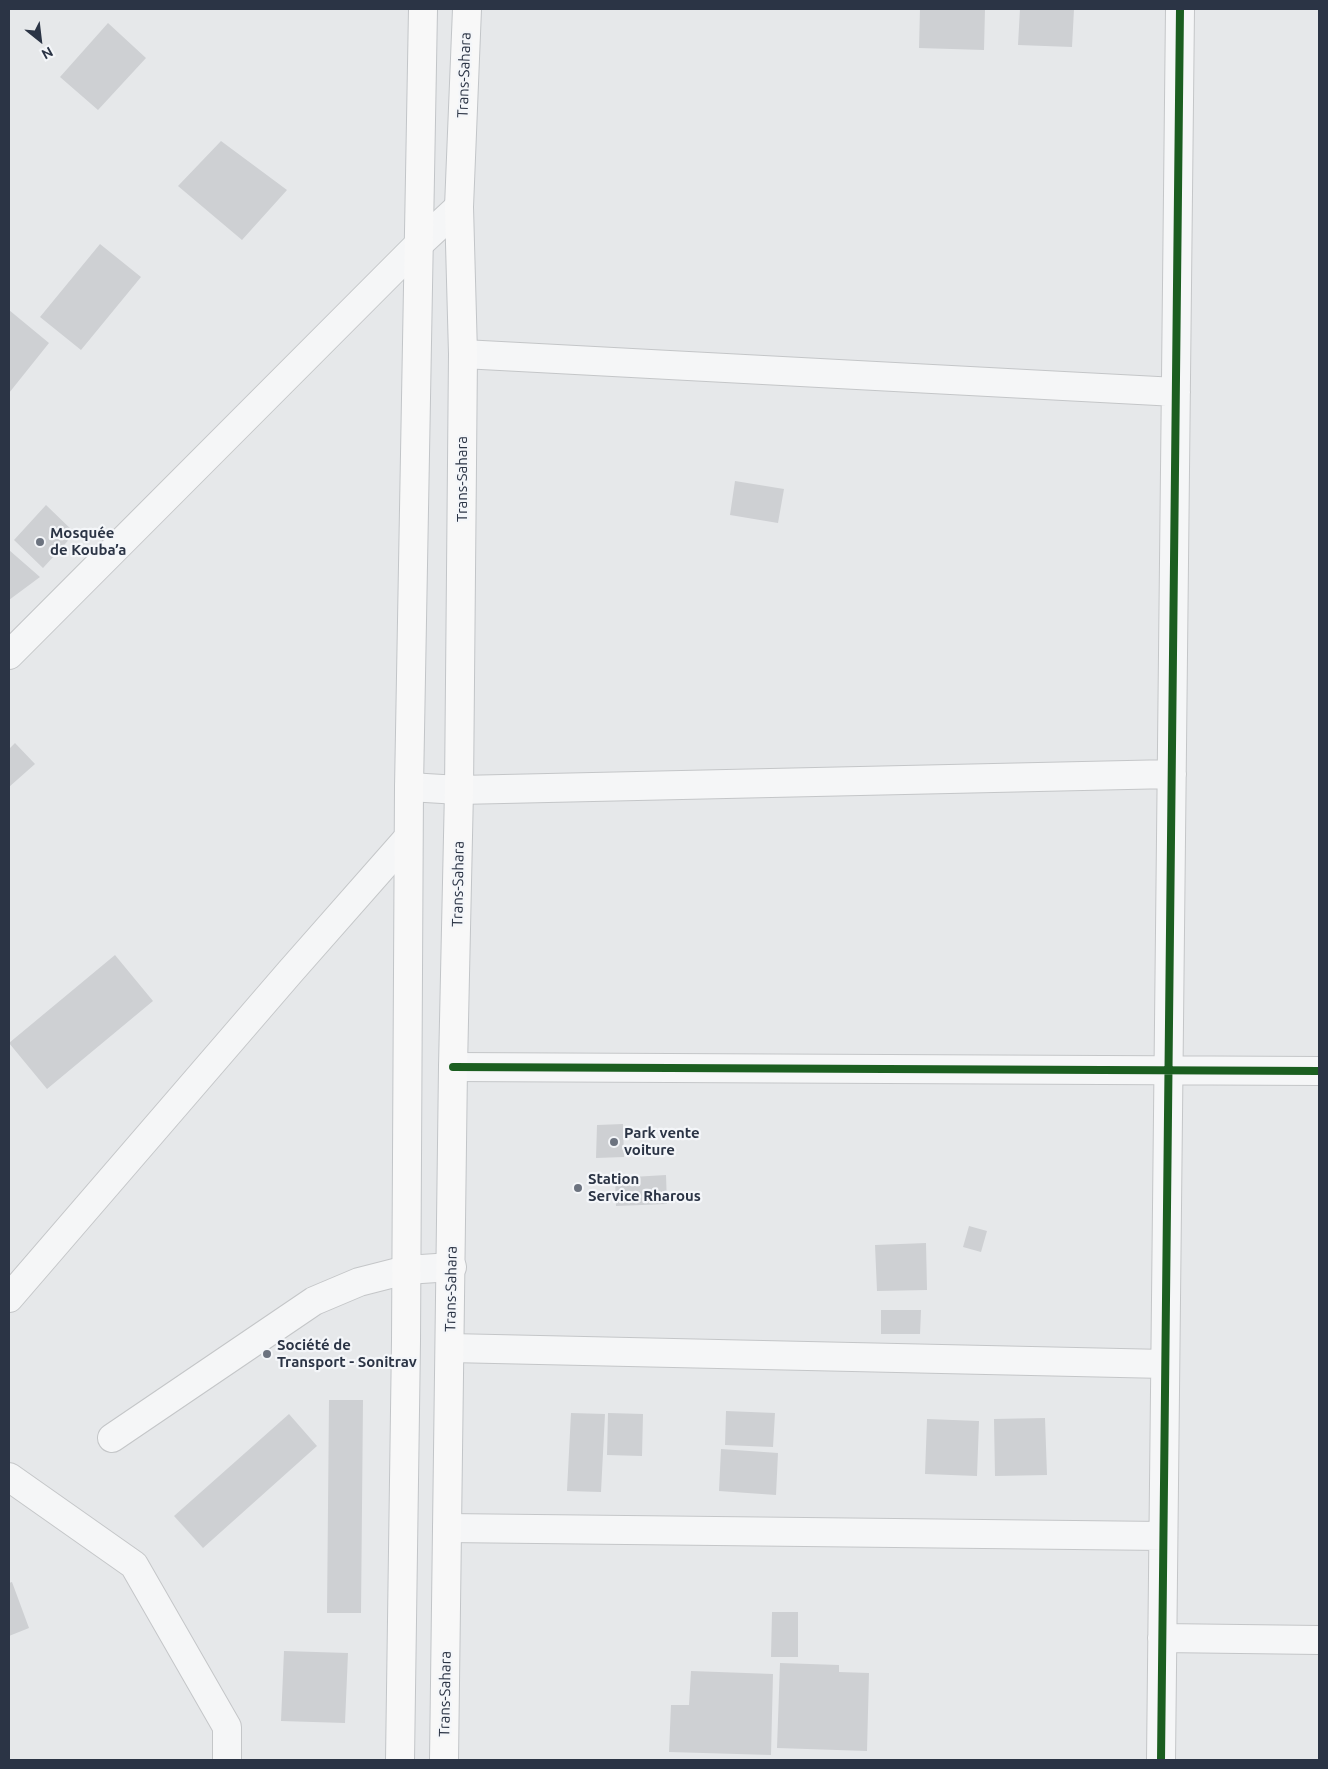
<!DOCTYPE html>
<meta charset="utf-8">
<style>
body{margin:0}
#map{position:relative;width:1328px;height:1769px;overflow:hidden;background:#e6e8ea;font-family:Ubuntu,sans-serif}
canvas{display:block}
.frame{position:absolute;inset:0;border:10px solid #2b3445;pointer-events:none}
.north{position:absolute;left:15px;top:15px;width:50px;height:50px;-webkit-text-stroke:4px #f4f6f9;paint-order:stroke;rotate:151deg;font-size:14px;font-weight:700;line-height:20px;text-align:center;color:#2b3445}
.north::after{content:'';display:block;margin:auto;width:18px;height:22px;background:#2b3445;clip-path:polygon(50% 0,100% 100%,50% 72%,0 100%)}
</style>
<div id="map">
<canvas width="1328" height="1769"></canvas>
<div class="frame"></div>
<div class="north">N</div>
</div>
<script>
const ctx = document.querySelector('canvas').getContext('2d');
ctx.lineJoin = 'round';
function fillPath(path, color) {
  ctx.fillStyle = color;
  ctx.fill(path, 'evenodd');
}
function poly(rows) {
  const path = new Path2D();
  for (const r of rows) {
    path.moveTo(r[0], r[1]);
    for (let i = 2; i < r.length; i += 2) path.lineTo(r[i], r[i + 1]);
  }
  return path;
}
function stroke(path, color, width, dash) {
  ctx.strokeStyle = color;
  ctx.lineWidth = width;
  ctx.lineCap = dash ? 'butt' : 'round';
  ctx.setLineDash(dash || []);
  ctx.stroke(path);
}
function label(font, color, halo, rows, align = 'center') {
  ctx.font = font + ' Ubuntu,sans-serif';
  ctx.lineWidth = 4.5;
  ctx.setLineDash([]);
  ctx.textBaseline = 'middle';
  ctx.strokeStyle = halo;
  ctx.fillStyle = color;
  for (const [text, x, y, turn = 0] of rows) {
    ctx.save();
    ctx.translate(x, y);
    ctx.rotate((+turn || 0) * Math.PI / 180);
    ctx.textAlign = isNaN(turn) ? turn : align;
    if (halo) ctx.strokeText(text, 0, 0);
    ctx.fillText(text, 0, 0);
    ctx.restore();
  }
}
const building = poly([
 [920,9,985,9,984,50,919,48],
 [1020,9,1074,9,1072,47,1018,45],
 [108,23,146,58,98,110,60,77],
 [221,141,287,190,242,240,178,186],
 [100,244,141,277,81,350,40,317],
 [9,310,49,343,9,393],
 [735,481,784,489,778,523,730,515],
 [46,505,75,533,43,568,14,540],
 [9,550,40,577,9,600],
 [15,743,35,764,9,787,9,749],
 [115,955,153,1001,47,1089,9,1043],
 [623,1124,624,1157,596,1158,597,1125],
 [666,1175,667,1204,616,1206,615,1178],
 [969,1226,987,1231,981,1252,963,1247],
 [926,1243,927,1290,877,1291,875,1245],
 [881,1310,921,1310,920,1334,881,1334],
 [329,1400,363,1400,361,1613,327,1613],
 [726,1411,775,1413,773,1447,725,1445],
 [571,1413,605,1414,601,1492,567,1491],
 [608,1413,643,1414,642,1456,607,1455],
 [289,1414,317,1446,203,1548,174,1516],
 [1045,1418,1047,1475,995,1476,994,1419],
 [927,1419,979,1421,977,1476,925,1474],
 [721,1449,778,1453,776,1495,719,1491],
 [12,1582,29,1628,9,1636,9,1583],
 [772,1612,798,1612,798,1657,771,1657],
 [284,1651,348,1653,345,1723,281,1721],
 [780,1663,839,1665,839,1672,869,1673,867,1751,777,1748],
 [691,1671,773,1674,771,1755,669,1752,671,1705,689,1705]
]);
const minor = poly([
 [463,354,1176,392],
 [9,655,418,245,459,207],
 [409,787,459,790,1172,774],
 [453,1067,1319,1071],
 [9,1298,290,972,408,838],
 [450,1348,1165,1364],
 [112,1438,314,1301,359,1282,406,1270,452,1267],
 [9,1477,134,1565,227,1727,227,1760],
 [447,1528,1163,1536],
 [1162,1638,1319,1640],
 [1161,1760,1180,9]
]);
const major = poly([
 [400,1760,406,1341,409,787,423,9],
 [444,1760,453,1067,459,790,463,354,459,207,467,9]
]);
const cycleway = poly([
 [453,1067,1319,1071],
 [1161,1760,1180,9]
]);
const markers = [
 [40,542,5,"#6c737f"],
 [614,1142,5,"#6c737f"],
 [578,1188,5,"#6c737f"],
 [267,1354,5,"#6c737f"]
];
const streetNames = [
 ["Trans-Sahara",464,75,-88],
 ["Trans-Sahara",462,479,-90],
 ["Trans-Sahara",458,884,-89],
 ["Trans-Sahara",451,1289,-89],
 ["Trans-Sahara",445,1694,-89]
];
const poiNames = [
 ["Mosquée",50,533],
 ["de Kouba’a",50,550],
 ["Park vente",624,1133],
 ["voiture",624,1150],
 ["Station",588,1179],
 ["Service Rharous",588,1196],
 ["Société de",277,1345],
 ["Transport - Sonitrav",277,1362]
];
fillPath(building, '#ced0d3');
stroke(minor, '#c4c6c8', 30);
stroke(major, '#c2c5c8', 30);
stroke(minor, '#f5f6f7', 28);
stroke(major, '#f8f8f8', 28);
stroke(cycleway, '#1b5e20', 8);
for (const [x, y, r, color] of markers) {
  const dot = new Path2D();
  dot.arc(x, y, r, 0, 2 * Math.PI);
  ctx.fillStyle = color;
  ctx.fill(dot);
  stroke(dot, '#f4f6f9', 2);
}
label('15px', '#2b3445', '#f4f6f9', streetNames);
label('bold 15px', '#2b3445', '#f4f6f9', poiNames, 'left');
</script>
